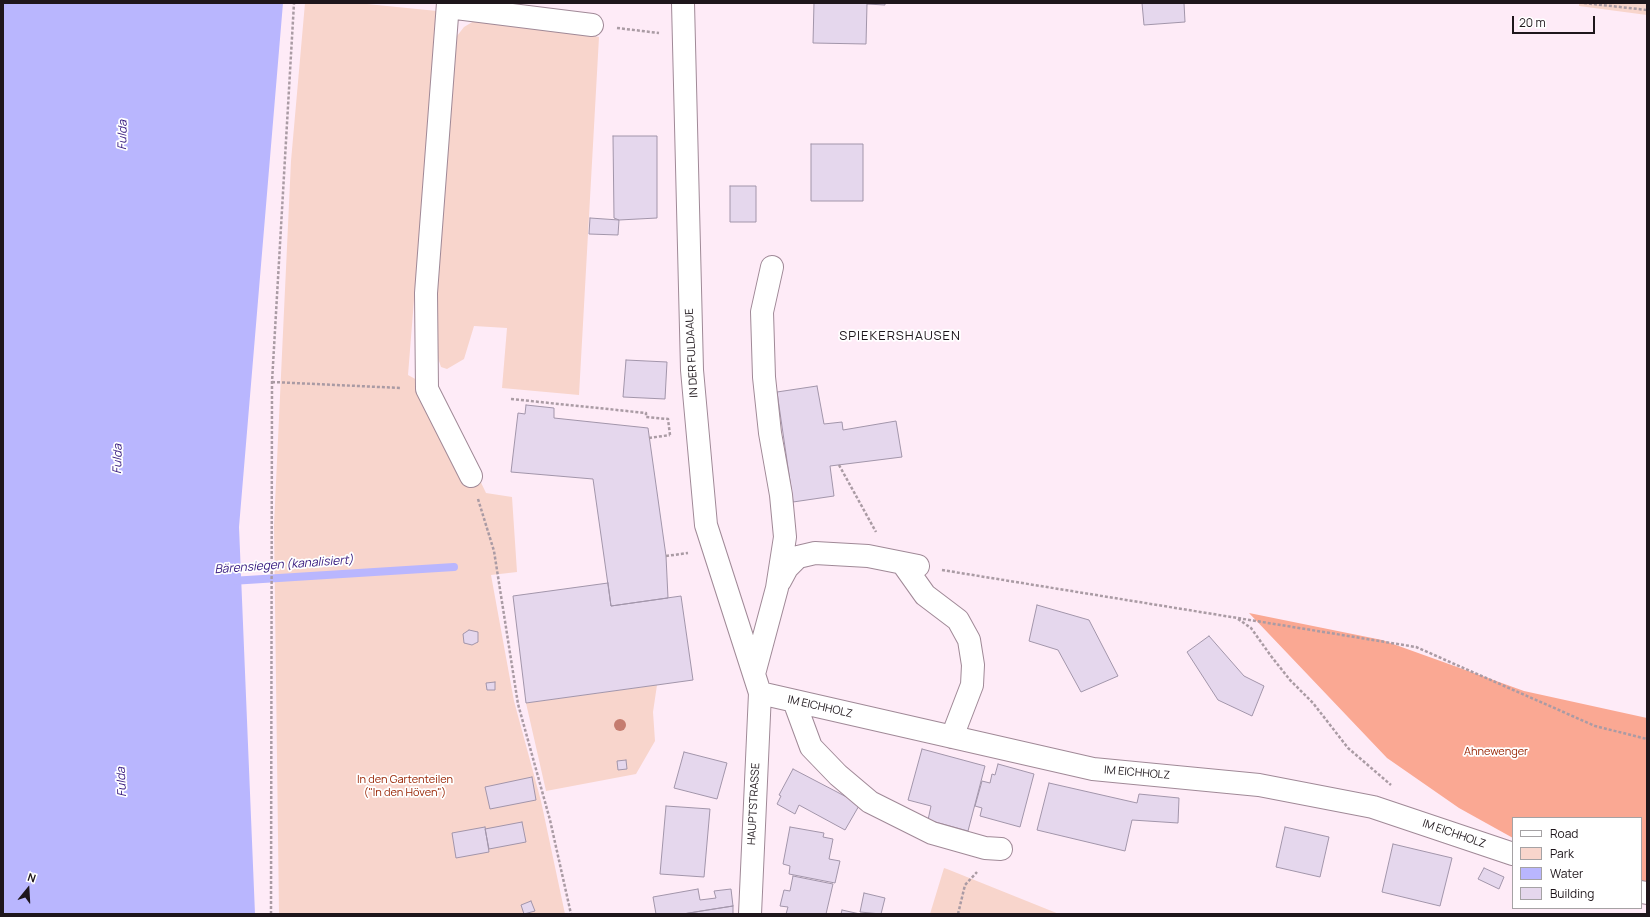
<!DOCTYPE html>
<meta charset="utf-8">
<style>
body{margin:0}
#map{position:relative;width:1650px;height:917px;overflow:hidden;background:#feebf7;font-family:Manrope,sans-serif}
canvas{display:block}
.frame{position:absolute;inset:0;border:4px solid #1e161b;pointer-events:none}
.legend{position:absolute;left:1512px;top:817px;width:130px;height:92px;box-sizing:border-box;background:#fff;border:1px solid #a5a2a4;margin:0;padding:5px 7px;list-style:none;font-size:12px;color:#1e161b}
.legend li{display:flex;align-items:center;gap:8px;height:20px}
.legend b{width:20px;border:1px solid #a5a2a4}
.north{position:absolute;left:8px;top:869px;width:40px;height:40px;-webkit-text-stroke:3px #fff;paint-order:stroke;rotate:18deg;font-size:11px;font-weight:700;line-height:16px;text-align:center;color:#1e161b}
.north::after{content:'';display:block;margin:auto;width:14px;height:18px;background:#1e161b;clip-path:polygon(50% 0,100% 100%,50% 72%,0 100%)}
.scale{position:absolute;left:1512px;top:16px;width:83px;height:18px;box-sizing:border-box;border:2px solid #1e161b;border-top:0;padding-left:5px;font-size:12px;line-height:14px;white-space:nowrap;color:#1e161b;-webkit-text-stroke:3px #fff;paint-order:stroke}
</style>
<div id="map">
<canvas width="1650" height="917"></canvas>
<div class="frame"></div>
<ul class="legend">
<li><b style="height:5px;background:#fff"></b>Road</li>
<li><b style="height:11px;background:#f8d5cc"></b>Park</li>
<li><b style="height:11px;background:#b9b6fe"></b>Water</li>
<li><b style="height:11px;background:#e5d7ed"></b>Building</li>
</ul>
<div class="north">N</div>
<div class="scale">20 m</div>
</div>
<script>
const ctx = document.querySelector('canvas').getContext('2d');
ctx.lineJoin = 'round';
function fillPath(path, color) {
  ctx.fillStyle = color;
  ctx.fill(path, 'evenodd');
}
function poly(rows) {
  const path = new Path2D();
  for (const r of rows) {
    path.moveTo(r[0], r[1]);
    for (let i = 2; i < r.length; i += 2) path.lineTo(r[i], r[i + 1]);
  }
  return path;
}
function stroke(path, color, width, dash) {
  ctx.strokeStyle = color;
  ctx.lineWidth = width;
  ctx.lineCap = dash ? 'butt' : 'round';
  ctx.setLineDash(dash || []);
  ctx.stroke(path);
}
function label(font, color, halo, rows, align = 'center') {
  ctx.font = font + ' Manrope,sans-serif';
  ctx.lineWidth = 3.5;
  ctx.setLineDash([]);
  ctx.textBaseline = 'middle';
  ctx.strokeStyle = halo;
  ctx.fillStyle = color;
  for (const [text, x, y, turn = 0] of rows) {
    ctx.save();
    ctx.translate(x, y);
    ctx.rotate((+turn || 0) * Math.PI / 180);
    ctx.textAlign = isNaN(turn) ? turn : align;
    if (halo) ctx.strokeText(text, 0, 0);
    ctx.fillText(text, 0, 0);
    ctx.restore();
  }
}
const green = poly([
 [305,3,357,3,437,11,408,375,437,391,486,493,512,497,517,572,491,575,514,701,541,801,565,914,279,914,274,525,291,161],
 [1579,3,1647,3,1647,15,1579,6],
 [496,17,599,37,579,395,502,388,507,328,474,326,464,359,447,369,441,367,432,340,452,50,457,36,464,27,474,21],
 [657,685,653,712,655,741,636,774,546,791,526,703],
 [944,868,947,869,1059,914,930,914]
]);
const forest = poly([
 [1249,613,1382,640,1524,691,1647,718,1647,901,1641,900,1641,818,1513,818,1513,838,1459,808,1387,758]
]);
const water = poly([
 [3,3,283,3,239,527,255,914,3,914]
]);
const stream = poly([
 [231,581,454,567]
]);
const building = poly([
 [814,3,885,3,885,5,867,4,866,44,813,43,814,3],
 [1142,3,1184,3,1185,22,1144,25,1142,3],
 [613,136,657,136,657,218,619,220,614,218,613,136],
 [811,144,863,144,863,201,811,201,811,144],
 [730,186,756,186,756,222,730,222,730,186],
 [590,218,619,220,618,235,589,234,590,218],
 [626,360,667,362,665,399,623,397,626,360],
 [817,386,824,424,842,422,843,430,896,421,902,457,830,466,834,496,793,502,777,392,817,386],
 [526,405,554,408,554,418,648,428,666,556,668,598,611,606,593,479,511,472,518,413,525,414,526,405],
 [608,583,611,606,681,596,693,680,526,703,513,596,608,583],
 [1037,605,1089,620,1118,676,1081,692,1058,650,1029,641,1037,605],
 [469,630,478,632,478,642,472,645,464,643,463,634,469,630],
 [1209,636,1244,676,1264,686,1252,716,1218,700,1187,652,1209,636],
 [495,682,495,690,487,690,486,683,495,682],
 [922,749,985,766,968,831,928,820,931,806,908,800,922,749],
 [684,752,727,763,717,799,674,788,684,752],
 [626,760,627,769,618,770,617,761,626,760],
 [998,764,1034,774,1020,827,980,816,982,808,975,806,982,781,990,783,992,774,995,775,998,764],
 [793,769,860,804,845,830,799,805,795,814,777,804,781,796,779,795,793,769],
 [532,777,536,800,490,809,485,787,532,777],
 [1049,783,1137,803,1139,794,1179,798,1178,823,1132,820,1125,851,1037,830,1049,783],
 [666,806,710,809,704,877,660,874,666,806],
 [522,822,526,842,489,849,485,829,522,822],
 [485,827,489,852,456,858,452,833,485,827],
 [790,827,824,833,823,837,833,839,829,859,840,861,835,883,789,874,790,866,783,864,790,827],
 [1285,827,1329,837,1320,877,1276,867,1285,827],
 [1393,844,1452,858,1440,906,1382,892,1393,844],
 [1484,868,1504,877,1499,889,1478,879,1484,868],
 [793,876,833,884,826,914,786,914,788,907,780,906,784,890,790,891,793,876],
 [698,889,700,900,716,898,714,891,731,889,733,906,683,914,656,914,653,897,698,889],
 [864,893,885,898,881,914,860,912,864,893],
 [531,901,535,911,524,914,521,905,531,901],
 [733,906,733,914,683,914,707,910,733,906],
 [842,910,860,914,841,914,842,910]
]);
const path = poly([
 [1584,3,1647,10],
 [617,28,659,33],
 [272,382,401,388],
 [511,399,646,413,646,417,668,419,670,435],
 [649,438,670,435],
 [839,465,876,532],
 [478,499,494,551,518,704,550,820,571,914],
 [666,556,688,553],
 [942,570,1416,647,1595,726,1647,739],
 [1238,619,1251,628,1271,656,1290,680,1313,703,1348,748,1391,785],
 [271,914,272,382,294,3],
 [958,914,965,885,977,872]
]);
const minor = poly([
 [448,3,426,293,427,389,471,476],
 [683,3,692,370,706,525,760,693,750,914],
 [448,7,592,25],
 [903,564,925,595,958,620,969,640,973,665,972,685,952,737],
 [780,581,787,568,798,557,815,553,868,556,918,566],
 [754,674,777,588,785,537,781,495,770,433,764,377,762,312,772,267],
 [760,693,1093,769,1259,785,1373,807,1513,854],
 [794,701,811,747,838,775,870,802,932,833,985,848,1001,849],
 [1641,892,1647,893]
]);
const trees = [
 [620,725]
];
const streetNames = [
 ["IN DER FULDAAUE",692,353,-93],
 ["IM EICHHOLZ",820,707,13],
 ["IM EICHHOLZ",1137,773,5],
 ["HAUPTSTRASSE",754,804,-87],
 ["IM EICHHOLZ",1454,834,19]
];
const parkNames = [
 ["Ahnewenger",1496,752],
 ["In den Gartenteilen",405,780],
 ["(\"In den Höven\")",405,793]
];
const waterNames = [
 ["Fulda",123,135,-89],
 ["Fulda",118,459,-89],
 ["Bärensiegen (kanalisiert)",284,565,-4],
 ["Fulda",122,782,-92]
];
const quarterNames = [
 ["SPIEKERSHAUSEN",900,336]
];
fillPath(green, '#f8d5cc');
fillPath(forest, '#faa893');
fillPath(water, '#b9b6fe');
stroke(stream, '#b9b6fe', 8);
fillPath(building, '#e5d7ed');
stroke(building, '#a295aa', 1);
stroke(minor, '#a08997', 24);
stroke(path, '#aa9ba4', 2.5, [3, 2]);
stroke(minor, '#fff', 22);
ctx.fillStyle = '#c57c6f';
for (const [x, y] of trees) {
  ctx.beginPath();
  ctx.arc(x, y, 6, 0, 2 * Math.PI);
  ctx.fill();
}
label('11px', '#1e161b', '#fff', streetNames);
label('11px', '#972200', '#fff', parkNames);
label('italic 12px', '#32157c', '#fff', waterNames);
ctx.letterSpacing = '1px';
label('13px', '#1e161b', '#fff', quarterNames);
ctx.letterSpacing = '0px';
</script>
